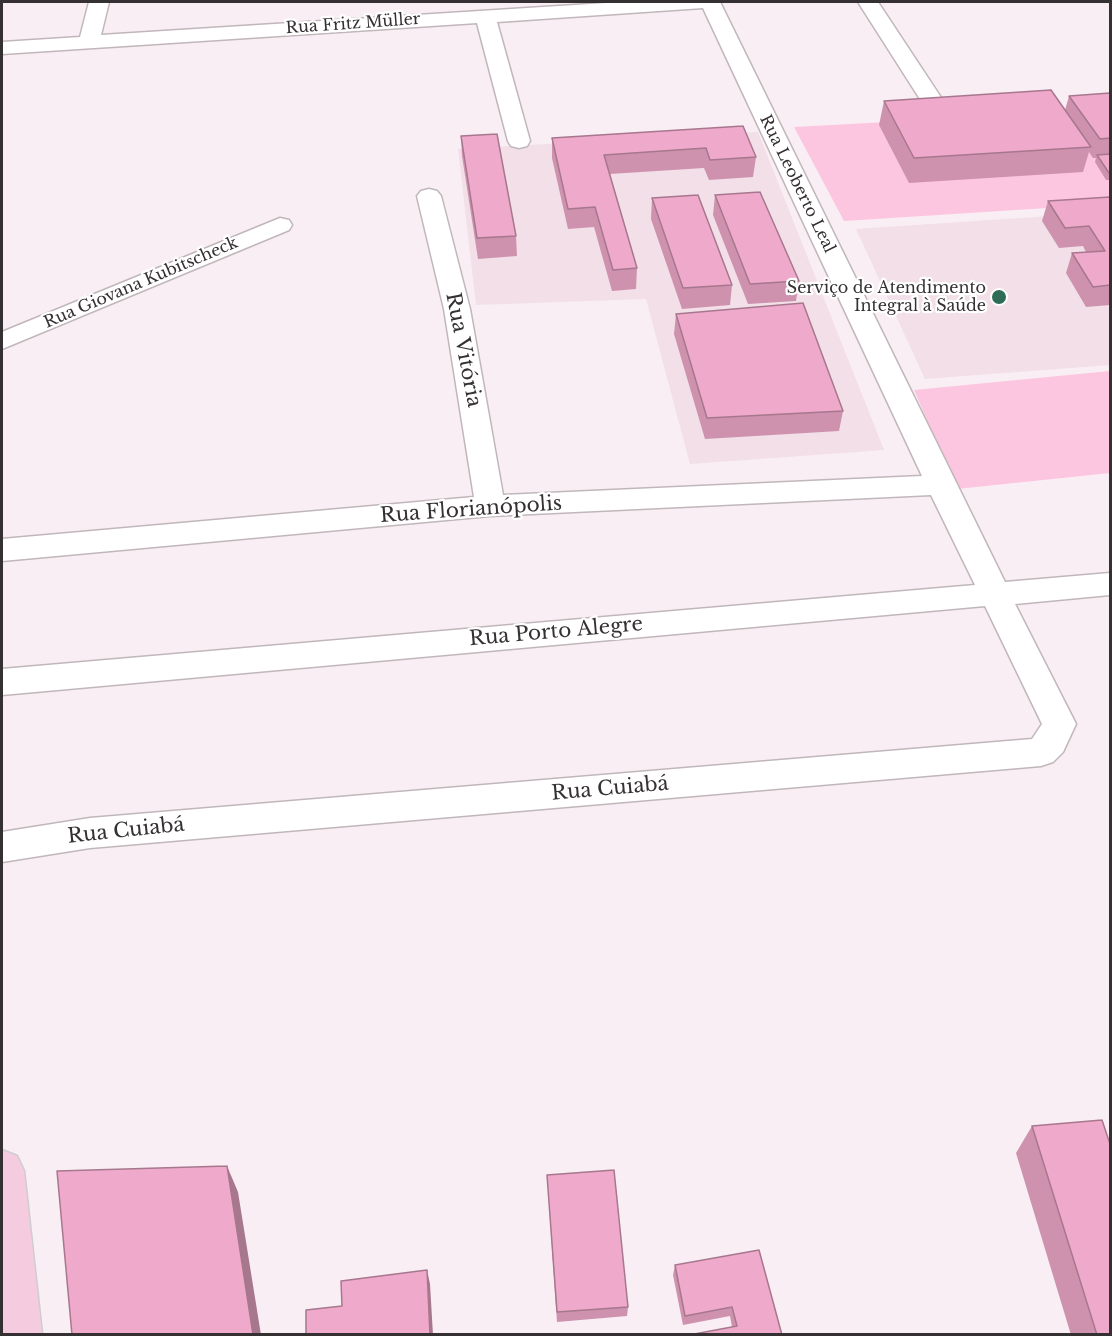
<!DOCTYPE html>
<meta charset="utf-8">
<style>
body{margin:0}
#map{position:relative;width:1112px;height:1336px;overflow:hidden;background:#f9eef3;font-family:"Libre Baskerville",serif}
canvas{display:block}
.frame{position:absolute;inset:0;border:3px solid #353133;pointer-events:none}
</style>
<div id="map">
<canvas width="1112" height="1336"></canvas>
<div class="frame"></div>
</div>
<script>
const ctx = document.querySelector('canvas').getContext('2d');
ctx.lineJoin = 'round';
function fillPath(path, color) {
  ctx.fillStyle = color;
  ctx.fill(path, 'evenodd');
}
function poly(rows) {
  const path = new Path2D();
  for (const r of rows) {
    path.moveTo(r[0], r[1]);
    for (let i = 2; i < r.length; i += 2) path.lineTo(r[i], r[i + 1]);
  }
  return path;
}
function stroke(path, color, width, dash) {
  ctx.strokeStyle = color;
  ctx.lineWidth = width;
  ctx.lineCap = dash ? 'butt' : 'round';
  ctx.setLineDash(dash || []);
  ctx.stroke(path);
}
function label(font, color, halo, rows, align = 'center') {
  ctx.font = font + ' "Libre Baskerville",serif';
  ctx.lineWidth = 4.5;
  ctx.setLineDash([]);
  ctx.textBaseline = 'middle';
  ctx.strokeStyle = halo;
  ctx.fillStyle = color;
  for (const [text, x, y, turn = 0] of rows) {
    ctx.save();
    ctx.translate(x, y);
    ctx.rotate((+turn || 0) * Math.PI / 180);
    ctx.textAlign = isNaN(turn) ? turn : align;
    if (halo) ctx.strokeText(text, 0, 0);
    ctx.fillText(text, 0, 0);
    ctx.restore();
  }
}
const built = poly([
 [758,132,884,450,690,464,646,299,476,305,458,149],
 [1110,212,1110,365,925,379,856,229]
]);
const green = poly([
 [1110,110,1110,204,844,221,794,127],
 [1110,371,1110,473,957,489,914,390]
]);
const minor = poly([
 [89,2,109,2,101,35,622,2,720,2,1005,582,1110,573,1110,595,1015,604,1076,724,1063,752,1053,762,1041,766,90,848,2,862,2,832,90,818,1032,739,1042,724,985,606,2,695,2,669,975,585,931,495,490,516,2,561,2,539,474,497,444,309,417,196,421,191,429,189,437,191,441,196,470,309,503,495,922,476,703,8,497,22,530,141,527,146,519,148,511,146,508,141,477,23,2,54,2,42,80,37,89,2],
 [858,2,878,2,944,102,941,107,933,109,925,107,858,2],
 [280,218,289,220,292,225,289,230,2,349,2,332,280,218]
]);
const major = poly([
 [2,1150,17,1156,24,1171,42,1334,2,1334,2,1150]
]);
const wall = poly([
 [1110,93,1110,180,1106,180,1095,162,1096,158,1093,158,1089,152,1083,172,909,183,879,125,884,101,1065,110,1069,96],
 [743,126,756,157,753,177,709,180,704,168,610,174,637,268,636,289,612,291,594,227,568,229,552,158,552,138],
 [461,136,516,236,517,256,478,259,462,156],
 [715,195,799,281,796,301,748,304,713,215],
 [1110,197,1110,305,1086,307,1066,273,1072,253,1086,252,1083,246,1059,248,1042,221,1048,201],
 [652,198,732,285,730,305,682,309,651,219],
 [676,314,843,411,839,431,705,439,674,334],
 [1032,1126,1110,1335,1071,1335,1016,1153],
 [547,1175,628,1307,627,1316,557,1322],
 [675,1265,782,1335,732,1327,730,1316,683,1325,673,1275]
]);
const shadedWall = poly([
 [227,1166,238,1192,261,1335,253,1335],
 [427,1270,430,1284,433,1335,430,1335]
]);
const building = poly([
 [1051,90,1091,147,914,158,884,101,1051,90],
 [1110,93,1110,138,1100,139,1069,96,1110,93],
 [743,126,756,157,710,160,706,148,604,155,637,268,613,270,595,207,568,209,552,138,743,126],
 [497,134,516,236,477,238,461,136,497,134],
 [1110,154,1110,173,1109,173,1097,155,1110,154],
 [760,192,799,281,750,284,715,195,760,192],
 [698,195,732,285,683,288,652,198,698,195],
 [1110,197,1110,285,1093,287,1072,253,1105,251,1089,226,1065,228,1048,201,1110,197],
 [803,303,843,411,707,418,676,314,803,303],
 [1102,1120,1110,1144,1110,1335,1097,1335,1032,1126,1102,1120],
 [227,1166,253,1335,72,1335,57,1171,227,1166],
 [614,1170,628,1307,557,1312,547,1175,614,1170],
 [759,1250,782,1335,689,1335,737,1326,732,1307,685,1316,675,1265,759,1250],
 [427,1270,430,1335,306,1335,306,1310,342,1306,341,1281,427,1270]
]);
const markers = [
 [999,297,8,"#2f6c58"]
];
const farStreetnames = [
 ["Rua Fritz Müller",353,24,-4],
 ["Rua Leoberto Leal",797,184,64],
 ["Rua Giovana Kubitscheck",141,283,-23]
];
const farPoinames = [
 ["Serviço de Atendimento",986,288],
 ["Integral à Saúde",986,306]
];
const streetNames = [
 ["Rua Vitória",463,350,79],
 ["Rua Florianópolis",471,510,-4],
 ["Rua Porto Alegre",556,632,-5],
 ["Rua Cuiabá",610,789,-5],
 ["Rua Cuiabá",126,831,-6]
];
fillPath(built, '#f2dfe7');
fillPath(green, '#fcc6e0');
stroke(minor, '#c1b7bb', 3);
stroke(major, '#cfcece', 3);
fillPath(minor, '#fff');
fillPath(major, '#f5cbdf');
fillPath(wall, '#ce92af');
fillPath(shadedWall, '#a7778e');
fillPath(building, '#efaacb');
stroke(building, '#a7778e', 1.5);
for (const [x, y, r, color] of markers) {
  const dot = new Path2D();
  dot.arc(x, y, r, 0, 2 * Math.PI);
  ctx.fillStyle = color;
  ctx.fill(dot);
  stroke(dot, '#fff', 2);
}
label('16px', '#353133', '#fff', farStreetnames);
label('16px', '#353133', '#fff', farPoinames, 'right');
label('20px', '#353133', '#fff', streetNames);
</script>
